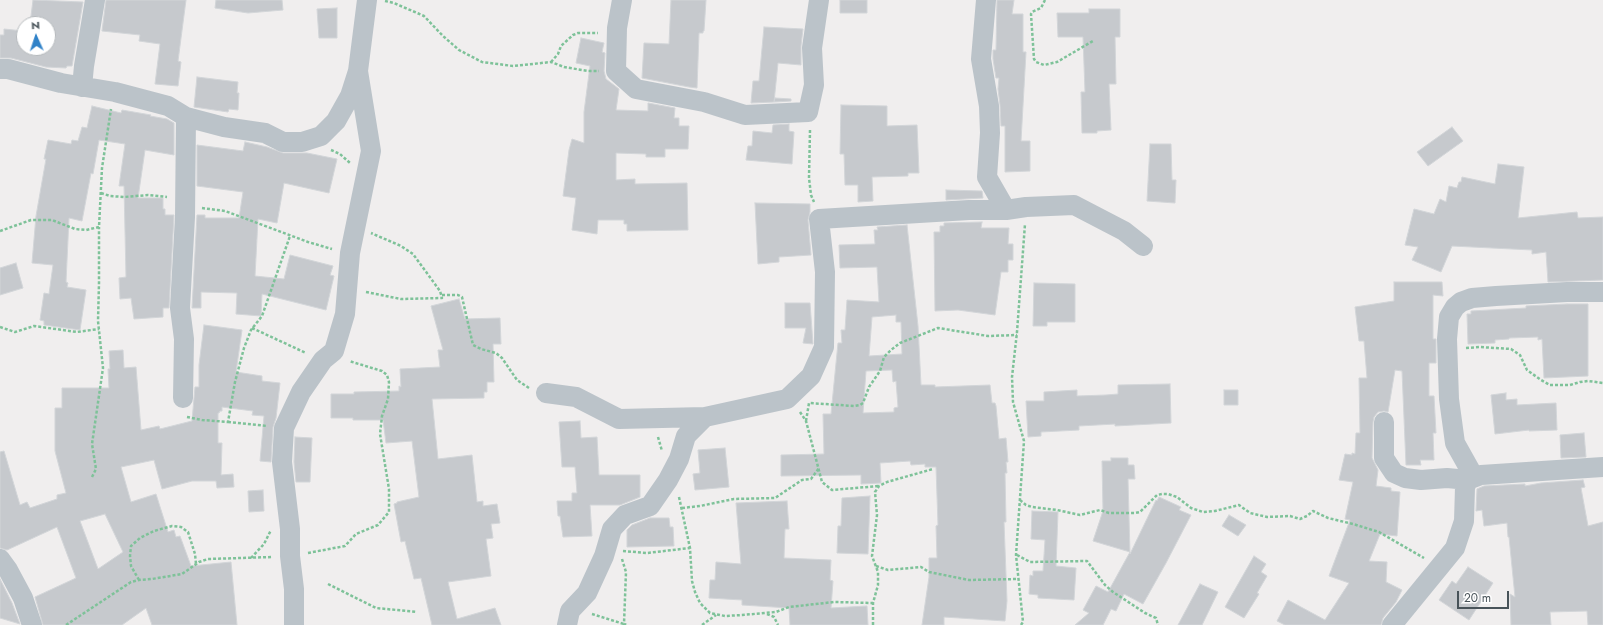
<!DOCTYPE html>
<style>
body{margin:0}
#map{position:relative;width:1603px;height:625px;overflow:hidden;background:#f0eeee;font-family:Jost,sans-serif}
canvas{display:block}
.north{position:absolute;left:16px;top:16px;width:40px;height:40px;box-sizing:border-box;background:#fff;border:1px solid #b6babd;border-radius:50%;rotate:357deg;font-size:11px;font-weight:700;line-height:16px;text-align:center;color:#485359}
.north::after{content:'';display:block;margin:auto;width:14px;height:18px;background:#3082c8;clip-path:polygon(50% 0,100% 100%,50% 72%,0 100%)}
.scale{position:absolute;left:1457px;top:591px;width:52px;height:18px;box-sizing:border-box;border:2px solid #485359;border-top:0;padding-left:5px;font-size:12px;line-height:14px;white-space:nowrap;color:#485359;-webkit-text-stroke:3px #fff;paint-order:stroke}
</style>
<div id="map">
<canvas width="1603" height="625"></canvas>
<div class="north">N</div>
<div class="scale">20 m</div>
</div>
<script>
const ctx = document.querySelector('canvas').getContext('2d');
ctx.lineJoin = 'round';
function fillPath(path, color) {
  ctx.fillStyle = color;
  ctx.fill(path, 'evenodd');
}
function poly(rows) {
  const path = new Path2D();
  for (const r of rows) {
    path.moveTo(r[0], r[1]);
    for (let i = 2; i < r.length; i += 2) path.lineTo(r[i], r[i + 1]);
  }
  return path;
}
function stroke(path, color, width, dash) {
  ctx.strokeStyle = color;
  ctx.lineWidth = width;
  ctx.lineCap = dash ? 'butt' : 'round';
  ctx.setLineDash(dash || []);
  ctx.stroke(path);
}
const building = poly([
 [33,0,83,2,72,66,67,66,66,68,46,67,11,58,0,58,0,35,4,35,4,29,24,31,24,48,48,48,48,24,30,24,33,0],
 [106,0,186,0,178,61,181,62,178,86,155,84,160,44,139,41,140,35,102,31,106,0],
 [216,0,282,0,283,10,248,13,215,8,216,0],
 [671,0,706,0,704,31,703,31,703,33,699,33,697,88,689,87,642,78,644,43,669,44,671,0],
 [840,0,867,0,867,13,840,13,840,0],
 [997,0,1014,0,1012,14,1023,14,1023,52,1026,52,1021,141,1030,141,1030,171,1005,172,1005,126,1001,126,1000,105,998,89,999,78,996,78,993,59,993,50,996,50,997,0],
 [337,8,337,38,319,38,317,9,337,8],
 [1089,9,1120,9,1120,37,1115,37,1116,84,1109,84,1111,130,1097,131,1097,133,1082,133,1081,92,1085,92,1083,37,1058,37,1057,13,1089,13,1089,9],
 [764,27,803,29,801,46,801,65,778,63,774,102,751,103,753,81,759,81,764,27],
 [581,38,604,43,602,52,605,53,604,71,606,79,619,89,616,110,648,111,648,103,675,108,674,118,679,118,679,126,689,126,688,149,665,149,665,157,646,157,646,154,616,153,616,180,635,179,635,184,687,183,688,230,627,231,627,224,624,224,624,220,598,220,597,234,572,230,576,198,563,196,569,150,572,139,584,143,584,112,590,66,576,63,581,38],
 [197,77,238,82,237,93,239,93,238,110,229,109,228,112,194,107,197,77],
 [775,98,791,99,791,101,774,102,775,98],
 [841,105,887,106,887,126,917,125,919,173,908,173,908,176,872,177,873,201,858,202,858,185,845,185,844,154,840,154,841,105],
 [92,106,121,113,122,110,151,115,150,116,167,119,174,123,174,155,145,150,138,198,163,198,163,209,165,209,165,215,174,215,169,308,163,308,163,317,134,319,131,298,120,299,119,278,126,277,124,186,119,186,125,144,99,140,93,174,91,173,82,221,69,218,66,282,68,283,67,287,86,290,80,330,44,325,44,321,40,320,44,293,49,294,53,265,32,263,36,216,46,159,44,159,48,140,71,144,72,140,78,141,82,127,87,128,92,106],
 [789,124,789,131,794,132,792,164,746,160,748,146,752,146,753,131,772,133,773,125,789,124],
 [1452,127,1463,141,1428,166,1417,152,1452,127],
 [245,142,267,147,283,153,307,153,337,159,329,193,284,183,277,223,258,219,255,276,284,279,290,255,333,266,330,275,334,276,326,310,262,294,261,316,236,314,237,293,201,292,201,308,192,308,197,215,205,215,205,218,239,218,243,192,197,186,197,145,243,151,245,142],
 [1150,144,1171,144,1172,180,1176,180,1175,203,1147,201,1150,144],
 [1498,164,1524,167,1518,218,1577,212,1578,218,1603,217,1603,280,1548,282,1546,252,1532,254,1532,250,1452,246,1441,272,1412,260,1418,247,1405,245,1414,209,1434,214,1440,199,1446,202,1449,186,1457,188,1459,182,1461,182,1462,177,1495,184,1498,164],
 [946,190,982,191,983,198,946,200,946,190],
 [755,203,810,204,810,212,808,220,811,255,779,257,779,262,758,264,755,203],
 [982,222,981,228,1009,228,1008,244,1013,244,1013,260,1008,260,1008,272,1001,272,995,315,958,310,935,311,934,232,940,232,940,226,944,226,944,223,982,222],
 [907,225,918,326,921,385,935,385,935,387,990,385,992,403,995,403,996,406,999,439,1006,438,1008,462,1006,462,1007,473,1005,473,1006,522,1004,522,1007,601,1005,621,944,617,944,625,922,625,929,577,929,558,937,558,936,526,938,525,936,467,925,467,925,464,911,465,910,461,880,463,881,483,861,484,861,475,781,476,781,455,824,454,823,414,831,414,838,343,842,343,841,330,845,330,847,300,879,302,877,267,840,268,839,245,875,244,874,230,878,230,877,227,907,225],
 [896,315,896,322,901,322,902,354,869,356,872,317,896,315],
 [892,370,893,382,896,381,898,407,894,408,894,412,863,413,866,371,892,370],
 [16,263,23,288,0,295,0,268,16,263],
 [1394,282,1442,282,1443,296,1433,295,1433,339,1436,339,1436,363,1429,363,1429,396,1434,396,1436,433,1433,433,1434,460,1420,460,1421,465,1406,465,1402,371,1395,370,1388,412,1384,411,1378,412,1374,417,1373,422,1372,458,1378,470,1376,486,1391,488,1391,491,1400,492,1397,536,1380,534,1369,561,1387,562,1386,582,1402,590,1396,602,1383,618,1381,625,1285,625,1277,621,1288,600,1325,620,1349,583,1329,576,1350,520,1345,519,1353,482,1339,480,1345,454,1352,455,1352,453,1355,454,1356,433,1360,433,1359,378,1367,378,1364,341,1359,341,1355,307,1394,301,1394,282],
 [1034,283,1075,284,1075,322,1047,322,1047,326,1033,326,1034,283],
 [459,299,465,319,500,318,501,344,493,344,494,382,487,382,487,392,484,392,484,398,432,399,438,459,472,455,477,502,483,501,483,506,497,504,500,523,491,524,493,538,486,539,491,576,448,582,457,619,495,608,501,625,432,625,421,578,414,579,405,541,401,542,394,504,397,503,397,502,419,497,412,441,386,443,383,420,353,420,353,418,331,418,331,394,354,394,354,392,399,391,399,386,401,387,400,369,440,367,438,350,443,350,431,306,459,299],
 [785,303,810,303,813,344,803,343,806,328,785,328,785,303],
 [1567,304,1588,304,1588,376,1544,378,1542,339,1538,340,1538,337,1509,338,1509,339,1495,340,1495,343,1468,344,1467,314,1471,314,1471,311,1526,308,1526,306,1567,304],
 [204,325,242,330,236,372,262,376,262,381,280,383,276,418,273,427,271,462,260,461,264,416,252,415,253,411,222,407,222,411,220,411,219,413,218,413,218,443,222,443,221,475,233,474,234,487,217,488,216,481,192,481,162,489,154,460,121,467,131,502,156,494,168,532,174,530,176,537,180,536,191,566,231,562,237,625,152,625,146,608,122,625,43,625,35,597,76,578,57,527,7,550,0,548,0,452,4,451,20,505,27,502,30,508,57,499,57,495,66,493,55,451,55,408,62,408,62,388,109,388,108,369,110,369,109,351,123,350,124,368,136,367,141,430,159,426,160,429,192,421,195,387,199,387,199,365,204,325],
 [105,514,123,552,98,569,80,521,105,514],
 [1170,384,1171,423,1115,426,1115,424,1079,426,1079,430,1041,432,1041,436,1028,437,1026,401,1044,401,1044,392,1077,390,1077,396,1106,395,1118,394,1118,385,1170,384],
 [1224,390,1238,390,1238,405,1224,405,1224,390],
 [1506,393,1506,400,1517,399,1517,405,1556,403,1557,430,1529,431,1529,430,1495,434,1491,395,1506,393],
 [580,421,581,438,597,437,599,475,640,475,640,497,620,505,590,505,592,536,563,537,560,516,558,516,557,501,572,501,572,493,577,493,575,467,562,467,559,422,580,421],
 [1584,433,1586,457,1561,458,1560,435,1584,433],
 [295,437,312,438,310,482,296,482,294,462,295,437],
 [725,448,729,487,695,490,693,474,700,473,698,450,725,448],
 [1111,458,1128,458,1128,465,1134,465,1135,479,1128,479,1130,554,1156,500,1157,501,1159,497,1181,507,1179,510,1191,515,1166,563,1143,604,1124,594,1116,611,1111,609,1103,625,1075,625,1089,613,1083,610,1096,586,1108,592,1130,552,1093,541,1103,511,1102,461,1111,461,1111,458],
 [1583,480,1585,487,1581,488,1588,526,1603,522,1603,625,1588,625,1587,611,1550,612,1551,625,1511,625,1510,594,1515,597,1509,537,1508,537,1507,523,1484,526,1482,510,1476,511,1477,489,1484,486,1525,484,1525,486,1541,483,1583,480],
 [263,490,264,511,249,512,248,491,263,490],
 [870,496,868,554,837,553,838,526,841,526,842,498,870,496],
 [787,501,789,529,785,529,784,558,831,560,830,580,833,581,831,608,867,606,868,625,790,625,789,608,742,605,742,600,709,598,710,580,715,580,716,562,741,564,736,503,787,501],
 [1032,511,1058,512,1056,566,1076,568,1074,600,1038,598,1038,595,1029,594,1030,575,1033,576,1033,571,1043,571,1045,540,1031,539,1032,511],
 [1229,515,1246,525,1238,536,1222,526,1229,515],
 [650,518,669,518,670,527,673,527,674,546,627,547,627,530,632,525,650,518],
 [1254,556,1266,564,1261,572,1267,576,1257,593,1259,594,1244,618,1225,607,1254,556],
 [1468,567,1493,583,1469,620,1439,600,1452,581,1456,584,1468,567],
 [0,579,12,603,20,624,0,618,0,579],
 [1200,584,1218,592,1202,625,1178,625,1200,584]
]);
const path = poly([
 [1045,0,1041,8,1032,12,1031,14,1034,59,1036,62,1044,65,1057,62,1093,41],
 [385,1,394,3,424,16,443,36,459,50,482,62,513,66,551,62,564,67,588,71,599,71],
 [551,62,558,54,561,46,573,35,578,33,598,33],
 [810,130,809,178,811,195,814,202],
 [331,150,340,154,350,163],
 [101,193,110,196,124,197,148,195,167,197],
 [202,208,225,211,308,242,332,249],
 [0,231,31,220,52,220,75,229,86,230,99,227,102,168,111,109],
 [366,292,401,299,442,298,440,291,413,254,401,246,371,233],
 [442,295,458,295,462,297,473,345,481,349,496,353,502,358,517,380,529,388],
 [0,327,15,332,34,326,77,332,99,329],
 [252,328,306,353],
 [1466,348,1480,347,1511,349,1520,355,1527,370,1541,380,1550,385,1570,385,1580,382,1588,381,1603,383],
 [800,412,806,421,822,482,832,490,879,486],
 [187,417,202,420,228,422,235,382,244,348,251,330,262,316,290,236],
 [806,421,809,403,854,406,860,405,863,403,869,387,880,371,884,357,891,350,900,343,938,328,988,336,1017,335],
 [228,422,267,426],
 [658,437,662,451],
 [92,477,96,469,92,444,103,368,98,321,99,283,99,227],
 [679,497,690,548,692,581,695,592,700,603,710,613,725,616,742,615,776,612,789,607,834,602,873,603],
 [1020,500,1026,505,1032,507,1057,510,1080,515,1100,510,1109,513,1135,513,1140,512,1157,495,1162,494,1168,494,1177,497,1191,508,1203,512,1215,511,1239,505,1250,513,1267,517,1290,516,1300,519,1307,516,1313,511,1328,518,1353,524,1379,532,1424,558],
 [682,508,700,506,734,499,775,498,802,480,811,479,819,468],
 [623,551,647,553,690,548],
 [308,553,345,546,356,534,378,525,389,512,389,489,380,434,382,416,388,399,389,382,387,375,382,371,349,361],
 [1017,555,1030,562,1087,561,1105,585,1113,592,1145,613,1156,618,1158,625],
 [251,558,264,544,271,530],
 [622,559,626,572,624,624,627,625],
 [876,566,888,570,921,567,929,572,969,580,1018,579],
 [139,580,131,566,130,556,131,546,140,538,154,531,172,526,181,527,188,532,195,554,196,564],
 [328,584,376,608,417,612],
 [592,614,624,624],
 [767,614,774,617,778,625],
 [66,625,131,582,139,580,152,579,182,574,199,562,208,559,273,557],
 [702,625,716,615],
 [873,625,873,603,878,585,878,572,872,556,877,515,875,492,879,486,887,482,933,469],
 [1021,625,1023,622,1016,555,1024,441,1013,402,1012,377,1017,332,1025,224]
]);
const minor = poly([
 [622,0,617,28,616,71,636,89,704,102,745,115,808,112,814,85,812,48,819,0],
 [0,69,8,69,61,83,115,92,168,106,186,117,224,127,265,133,283,142,302,142,321,136,336,121,350,96,358,71,367,0],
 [82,87,84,66,95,0],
 [1006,210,1026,207,1074,205,1124,231,1143,246],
 [546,393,576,397,619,419,705,417],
 [183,398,184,339,180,308,185,217,186,117],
 [1384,422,1384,458,1394,473,1405,478,1421,480,1447,478,1468,480],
 [1474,477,1455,443,1449,399,1447,339,1449,317,1455,307,1461,302,1472,298,1496,296,1567,292,1603,292],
 [0,559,8,570,23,598,32,625],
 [294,625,294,589,290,556,290,529,282,462,284,428,301,392,323,360,334,351,345,314,350,253,371,151,358,71],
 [567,625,570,611,587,593,604,556,612,529,625,515,650,506,668,480,679,459,686,436,705,417,787,399,811,376,824,347,825,272,819,219,969,210,1006,210,987,177,990,133,989,106,981,59,986,0],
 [1392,625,1455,548,1464,521,1465,487,1468,480,1481,475,1603,467]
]);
fillPath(building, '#c6c9cd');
stroke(building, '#d2d5d8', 1);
stroke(path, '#7ec299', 2.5, [3, 2]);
stroke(minor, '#bbc3c9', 20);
</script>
